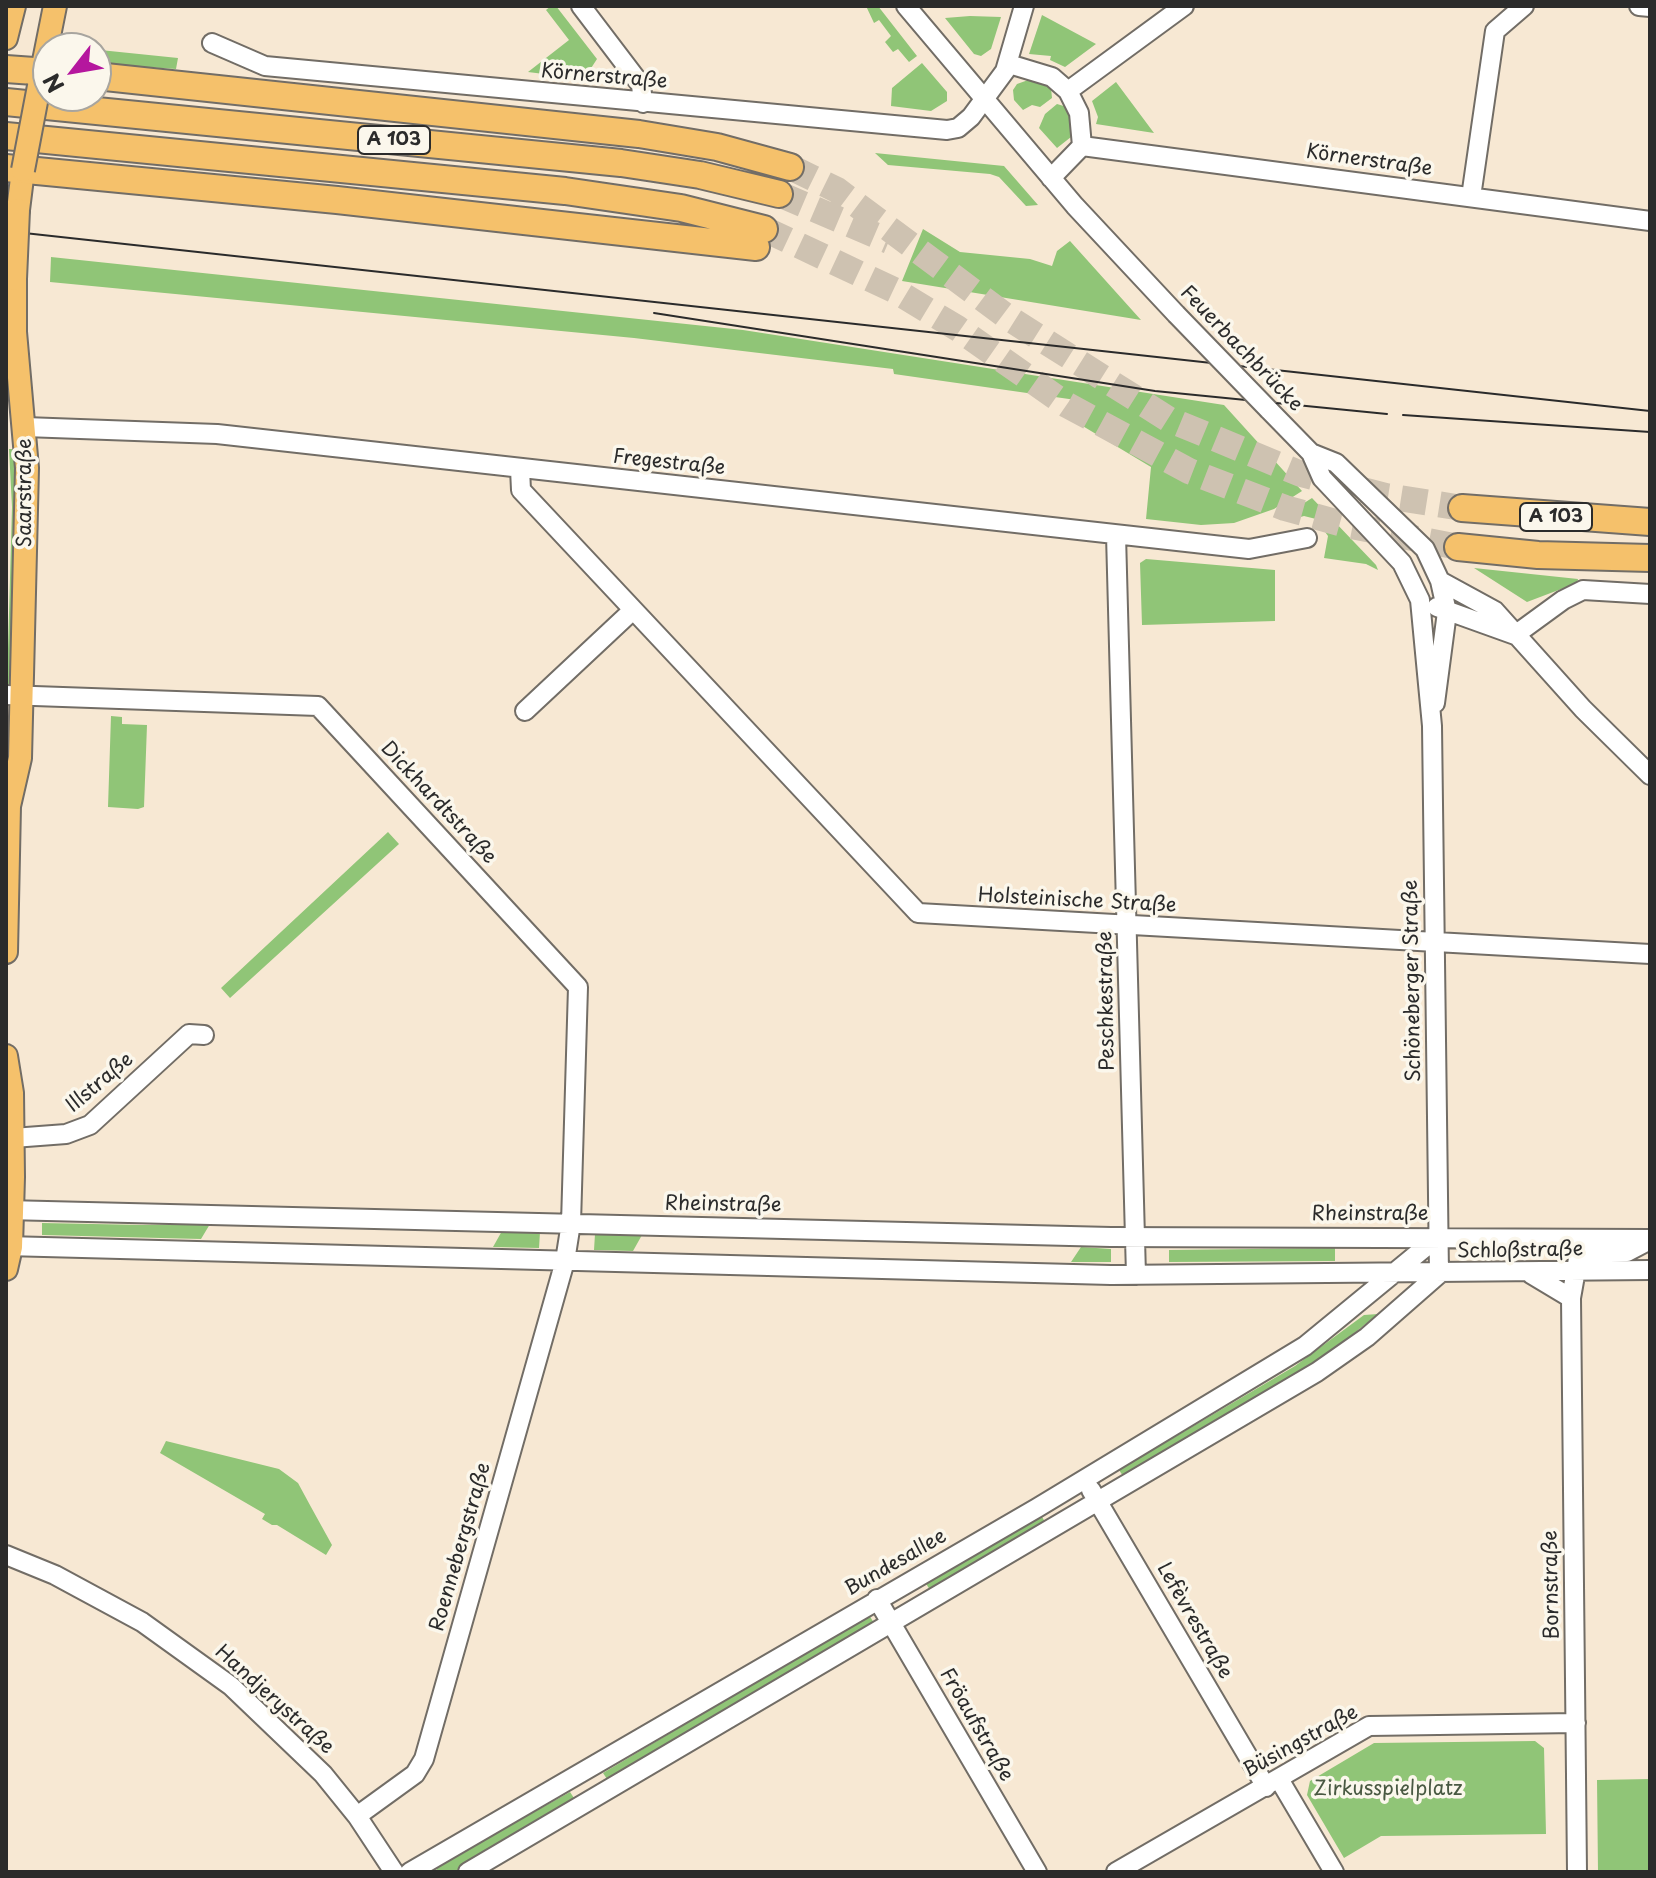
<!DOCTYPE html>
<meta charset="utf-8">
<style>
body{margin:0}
#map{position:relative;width:1656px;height:1878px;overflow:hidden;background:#f7e8d3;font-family:"Playpen Sans",sans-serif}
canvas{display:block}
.frame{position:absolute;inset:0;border:8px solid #2b2b2b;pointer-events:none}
.north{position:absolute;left:32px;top:32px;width:80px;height:80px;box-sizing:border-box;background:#fbf7ec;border:2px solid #a8a59f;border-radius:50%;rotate:239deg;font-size:22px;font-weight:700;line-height:32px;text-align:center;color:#2b2b2b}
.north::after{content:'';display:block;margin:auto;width:28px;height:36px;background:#b5179e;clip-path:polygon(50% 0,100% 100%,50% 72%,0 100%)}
</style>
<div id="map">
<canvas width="1656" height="1878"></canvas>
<div class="frame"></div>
<div class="north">N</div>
</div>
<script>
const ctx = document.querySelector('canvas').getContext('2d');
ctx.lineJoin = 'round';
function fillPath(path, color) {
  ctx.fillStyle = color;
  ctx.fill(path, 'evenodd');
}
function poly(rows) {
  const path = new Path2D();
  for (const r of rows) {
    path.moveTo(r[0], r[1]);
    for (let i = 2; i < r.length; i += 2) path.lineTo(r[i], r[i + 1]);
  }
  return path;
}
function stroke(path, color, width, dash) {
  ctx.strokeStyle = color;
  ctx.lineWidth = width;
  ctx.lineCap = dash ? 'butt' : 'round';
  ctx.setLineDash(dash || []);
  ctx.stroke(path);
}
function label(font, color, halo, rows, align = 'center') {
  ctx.font = font + ' "Playpen Sans",sans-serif';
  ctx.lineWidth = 7;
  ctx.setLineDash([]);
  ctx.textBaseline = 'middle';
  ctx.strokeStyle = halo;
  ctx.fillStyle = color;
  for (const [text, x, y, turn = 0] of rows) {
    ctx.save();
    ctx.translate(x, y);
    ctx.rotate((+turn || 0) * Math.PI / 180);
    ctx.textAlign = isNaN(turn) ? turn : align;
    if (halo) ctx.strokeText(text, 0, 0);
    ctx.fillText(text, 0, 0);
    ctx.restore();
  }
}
const green = poly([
 [551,6,556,6,597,59,584,79,528,72,569,40,546,10],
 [866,6,878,6,917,56,909,62,898,49,893,52,885,42,891,36,879,20,874,23],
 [1042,15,1096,44,1065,67,1050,60,1051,56,1029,54],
 [970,16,1001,17,991,49,981,56,974,54,945,18],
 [100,50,178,58,176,69,99,64],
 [922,63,947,92,947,101,931,111,891,106,892,88],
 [1031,79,1051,88,1052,98,1040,107,1032,105,1023,110,1014,100,1013,90,1017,84],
 [1116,82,1154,133,1096,124,1098,117,1092,101],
 [1057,104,1067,107,1072,131,1071,137,1057,148,1039,128,1045,114],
 [875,153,1004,166,1038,205,1026,206,999,177,990,174,888,165],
 [923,229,960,252,1030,259,1052,266,1057,251,1070,241,1141,320,902,281],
 [51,257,743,330,1224,405,1302,491,1274,509,1234,523,1201,525,1146,519,1151,467,1081,425,1083,401,894,374,893,369,634,338,50,282],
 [9,449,16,449,14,684,7,684,12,507],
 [1312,498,1376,565,1378,570,1366,564,1324,558,1328,536,1316,519,1304,516,1287,521,1279,519],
 [1146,559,1275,570,1275,621,1142,625,1140,563],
 [1474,568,1578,579,1577,583,1527,602],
 [111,716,122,717,122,724,147,725,144,807,138,809,108,807],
 [388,832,399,844,230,998,221,988],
 [42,1223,143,1225,210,1224,201,1239,42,1235],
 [502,1231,540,1232,539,1248,493,1247],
 [595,1234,600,1234,642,1235,633,1251,594,1250],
 [1081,1247,1111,1249,1111,1262,1071,1262],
 [1335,1248,1335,1261,1169,1262,1169,1250],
 [1378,1314,1323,1358,1123,1476,1119,1470,1295,1366,1364,1315],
 [166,1441,279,1469,298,1483,311,1507,332,1545,326,1555,277,1525,272,1525,262,1519,265,1514,160,1453],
 [1041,1515,1045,1522,930,1590,925,1582],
 [869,1615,874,1623,845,1642,607,1779,603,1773],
 [1535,1741,1544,1748,1546,1834,1381,1836,1344,1858,1307,1795,1310,1781,1374,1743],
 [1650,1779,1650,1872,1598,1872,1597,1780],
 [570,1792,574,1798,454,1872,438,1872,435,1867]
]);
const highwayTunnel = poly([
 [790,167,837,190,1010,319,1168,419,1301,474,1386,496,1462,508],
 [779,194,889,241],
 [764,229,894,290,957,328,1067,405,1189,471,1285,508,1346,525,1458,547]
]);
const minor = poly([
 [581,6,641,85,643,103],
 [906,6,1075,206,1176,314],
 [1639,6,1650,7],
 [212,43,265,66,947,130,958,128,971,117,1005,71,1024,6],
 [1009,64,1052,77,1068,91,1079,113,1082,146,1051,178],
 [1068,91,1184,6],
 [1082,146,1650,221],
 [1471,197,1495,31,1524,6],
 [1269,410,1311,453,1322,478,1402,563,1420,600,1432,726,1439,1274],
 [25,427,217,434,1249,549,1307,538],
 [1311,453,1336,463,1425,549,1440,581,1447,612,1435,703],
 [520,469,521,490,918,913,1650,954],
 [1116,535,1136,1275],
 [1440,581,1495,611,1583,709,1650,775],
 [1437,607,1515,635],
 [1515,635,1563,600,1583,590,1650,594],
 [6,695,318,706,578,987,571,1223,565,1261,424,1759,415,1774,357,1816],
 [525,711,633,610],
 [13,1138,66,1134,90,1125,189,1034,204,1035],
 [6,1210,1111,1237,1650,1239],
 [6,1246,1111,1275,1650,1270],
 [1531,1274,1571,1298],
 [1091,1490,1266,1787],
 [6,1555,55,1575,142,1622,231,1686,323,1774,357,1816,394,1872],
 [877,1599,1037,1872],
 [1279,1779,1334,1872],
 [410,1872,1037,1508,1305,1346,1439,1236],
 [468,1872,1317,1372,1367,1337,1439,1274],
 [1116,1872,1369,1726,1576,1723],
 [1577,1872,1571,1298,1579,1253,1627,1252,1648,1241]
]);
const major = poly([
 [6,38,14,6],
 [39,86,55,6],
 [18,210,23,170],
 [6,952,9,806,20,758,27,468,15,332,15,279],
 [6,1056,12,1093,13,1177,11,1247,6,1269]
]);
const highway = poly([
 [6,69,48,72],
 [96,76,639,134,717,147,790,167],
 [6,102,621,163,700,175,779,194],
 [6,136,565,191,681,208,764,229],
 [6,168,337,200,756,247],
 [1462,508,1650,522],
 [1458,547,1538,555,1650,558]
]);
const tram = poly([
 [6,231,1650,411],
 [654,313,1155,391,1387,414],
 [1403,415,1650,432]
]);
const minorBridge = poly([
 [1176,314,1269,410]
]);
const majorBridge = poly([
 [23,170,39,86],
 [15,279,18,210]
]);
const shields = [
 [394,140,72],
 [1556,517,72]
];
const shieldNames = [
 ["A 103",394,140],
 ["A 103",1556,517]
];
const streetNames = [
 ["Körnerstraße",604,77,5],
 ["Körnerstraße",1369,161,8],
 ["Feuerbachbrücke",1241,349,46],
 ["Fregestraße",669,463,6],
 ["Saarstraße",25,493,-90],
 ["Dickhardtstraße",438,803,47],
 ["Holsteinische Straße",1077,901,3],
 ["Schöneberger Straße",1413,981,-91],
 ["Peschkestraße",1107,1001,-91],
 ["Illstraße",100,1083,-40],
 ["Rheinstraße",723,1205,1],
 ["Rheinstraße",1370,1214],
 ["Schloßstraße",1520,1251,-1],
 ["Roennebergstraße",461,1547,-74],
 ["Bundesallee",896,1563,-30],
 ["Bornstraße",1552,1585,-91],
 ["Lefèvrestraße",1194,1621,60],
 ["Handjerystraße",274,1700,42],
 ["Fröaufstraße",976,1725,60],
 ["Büsingstraße",1301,1742,-29]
];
const parkNames = [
 ["Zirkusspielplatz",1388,1789]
];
fillPath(green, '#90c577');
stroke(highwayTunnel, '#cec2b1', 26, [26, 13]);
stroke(minor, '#726d66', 22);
stroke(major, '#726d66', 26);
stroke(highway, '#726d66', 30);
stroke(minor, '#fff', 18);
stroke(major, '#f5c16b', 22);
stroke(highway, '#f5c16b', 26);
stroke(tram, '#2b2b2b', 2);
stroke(minorBridge, '#726d66', 22, []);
stroke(majorBridge, '#726d66', 26, []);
stroke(minorBridge, '#fff', 18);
stroke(majorBridge, '#f5c16b', 22);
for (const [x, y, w] of shields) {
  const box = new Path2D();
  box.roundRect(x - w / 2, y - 14, w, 28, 6);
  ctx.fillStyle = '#fbf7ec';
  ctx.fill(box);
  stroke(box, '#2b2b2b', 2);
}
label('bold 18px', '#2b2b2b', null, shieldNames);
label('20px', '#2b2b2b', '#fbf7ec', streetNames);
label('20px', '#495942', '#fbf7ec', parkNames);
</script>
